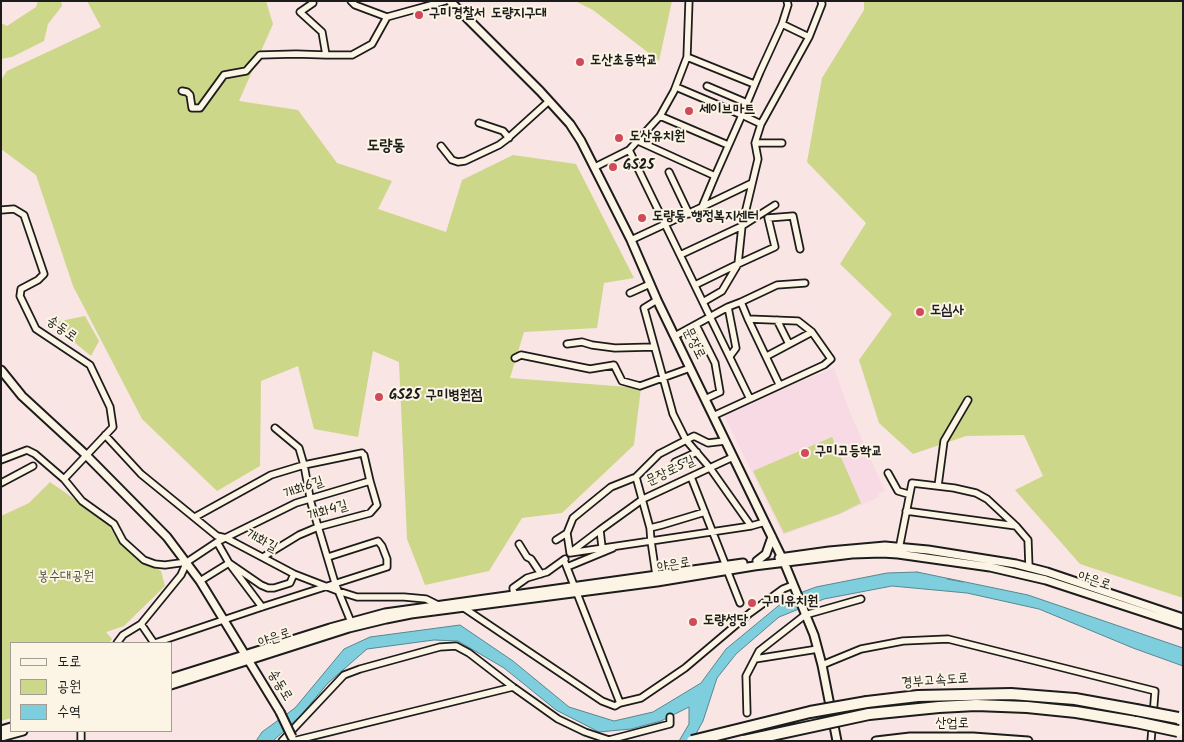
<!DOCTYPE html>
<meta charset="utf-8">
<style>
body{margin:0}
#map{position:relative;width:1184px;height:742px;overflow:hidden;background:#f9e5e4;font-family:Kalam,"Poor Story",sans-serif}
canvas{display:block}
.frame{position:absolute;inset:0;border:2px solid #1c1c1c;pointer-events:none}
.legend{position:absolute;left:10px;top:642px;width:162px;height:90px;box-sizing:border-box;background:#fcf5e5;border:1px solid #a29e95;margin:0;padding:6px 9px;list-style:none;font-size:15px;color:#1c1c1c}
.legend li{display:flex;align-items:center;gap:10px;height:25px}
.legend b{width:25px;border:1px solid #a29e95}
</style>
<div id="map">
<canvas width="1184" height="742"></canvas>
<div class="frame"></div>
<ul class="legend">
<li><b style="height:6px;background:#fcf5e5"></b>도로</li>
<li><b style="height:14px;background:#ccd78a"></b>공원</li>
<li><b style="height:14px;background:#7fcedd"></b>수역</li>
</ul>
</div>
<script>
const ctx = document.querySelector('canvas').getContext('2d');
ctx.lineJoin = 'round';
function fillPath(path, color) {
  ctx.fillStyle = color;
  ctx.fill(path, 'evenodd');
}
function poly(rows) {
  const path = new Path2D();
  for (const r of rows) {
    path.moveTo(r[0], r[1]);
    for (let i = 2; i < r.length; i += 2) path.lineTo(r[i], r[i + 1]);
  }
  return path;
}
function stroke(path, color, width, dash) {
  ctx.strokeStyle = color;
  ctx.lineWidth = width;
  ctx.lineCap = dash ? 'butt' : 'round';
  ctx.setLineDash(dash || []);
  ctx.stroke(path);
}
function label(font, color, halo, rows, align = 'center') {
  ctx.font = font + ' Kalam,"Poor Story",sans-serif';
  ctx.lineWidth = 4;
  ctx.setLineDash([]);
  ctx.textBaseline = 'middle';
  ctx.strokeStyle = halo;
  ctx.fillStyle = color;
  for (const [text, x, y, turn = 0] of rows) {
    ctx.save();
    ctx.translate(x, y);
    ctx.rotate((+turn || 0) * Math.PI / 180);
    ctx.textAlign = isNaN(turn) ? turn : align;
    if (halo) ctx.strokeText(text, 0, 0);
    ctx.fillText(text, 0, 0);
    ctx.restore();
  }
}
const built = poly([
 [834,368,851,415,885,491,878,493,879,497,841,514,783,535,723,413]
]);
const green = poly([
 [38,1,61,1,62,6,48,24,44,41,12,57,1,59,1,23,7,26,36,7],
 [87,1,266,1,273,24,239,101,298,110,337,163,392,181,378,209,446,232,462,180,513,155,576,164,634,278,604,283,597,328,524,332,510,378,641,388,634,445,562,513,522,518,489,571,425,585,407,539,399,362,373,351,358,437,314,429,298,366,261,381,260,466,217,491,142,419,73,286,36,175,1,149,1,80,7,71,101,27],
 [575,1,672,1,659,61,593,10],
 [864,1,1183,1,1183,598,1080,564,1015,490,1043,476,1024,435,966,436,913,454,879,423,859,360,892,314,840,264,866,223,807,162,822,78,864,10],
 [85,316,99,341,91,356,51,323],
 [832,437,861,503,839,514,784,533,753,471],
 [50,482,106,521,120,544,161,571,165,586,124,626,106,632,112,639,109,643,11,643,11,718,1,721,1,516,29,503]
]);
const water = poly([
 [917,572,1028,595,1183,648,1183,666,1133,648,1039,609,967,593,892,586,824,599,779,617,736,654,717,678,703,721,692,741,679,741,689,724,689,707,661,721,631,729,599,732,556,710,504,668,458,641,434,640,367,649,328,683,301,715,273,741,256,741,262,732,295,708,344,649,370,637,460,625,513,661,569,707,614,721,653,712,701,683,726,649,789,597,816,587,887,573,917,572]
]);
const stream = poly([
 [947,579,963,582]
]);
const minor = poly([
 [351,1,355,5,387,17,445,1],
 [313,3,300,12,322,32,326,55,352,55,372,44,387,17],
 [782,24,809,37],
 [687,57,754,84],
 [707,86,747,103],
 [676,87,742,115,715,176],
 [182,91,187,92,190,95,192,108,200,108,224,75,246,71,260,55,296,54,326,55],
 [660,116,728,145],
 [479,123,503,131,509,138],
 [761,124,742,115,760,72,782,24,788,5,787,1],
 [755,143,782,143],
 [441,146,452,160,458,162,465,161,499,145,507,139,549,101],
 [629,150,750,399],
 [595,167,629,150,660,116,674,91,687,57,689,1],
 [669,172,689,214],
 [702,207,752,183],
 [1,210,14,209,24,215,44,274,38,280,21,289,20,296,36,329,90,365,110,407,113,427,64,479],
 [742,226,758,159,755,143,761,124,809,37,822,4,821,1],
 [742,226,775,205],
 [631,240,702,207,715,176,638,141],
 [680,255,742,226,738,264,695,285],
 [630,293,650,284],
 [657,300,644,308,673,414,686,440,710,468,751,526,765,522],
 [703,302,722,291,738,264,775,247,768,218,793,216,800,249],
 [741,302,777,285,805,283],
 [728,307,736,348,730,356],
 [777,320,789,344],
 [696,325,715,363,720,392,705,399],
 [675,336,728,307,741,302,748,319],
 [567,344,582,342,592,345,615,348,654,347],
 [767,356,812,332],
 [515,358,521,355,590,369,614,365,622,381,640,386,690,368],
 [713,416,824,365,831,359,812,332,798,321,748,319,779,384],
 [275,428,299,448,304,465,311,503,335,583,351,622],
 [105,435,141,474,217,536,226,538,294,574,338,591,357,597,404,597,426,599,438,605],
 [1,460,27,450,35,454,64,479,82,501,114,524,123,541,144,560,155,564,165,565,187,562,217,542,296,503,370,481,364,455],
 [675,462,697,452],
 [888,473,898,491,908,494],
 [636,477,650,528,651,541,570,553,567,533,573,518,611,487,636,477,659,454,694,436,708,443,725,441],
 [691,477,726,566],
 [1,483,33,466],
 [938,486,944,441,968,400],
 [906,511,1016,526],
 [195,517,271,475,304,465,362,453],
 [650,528,662,525,705,512],
 [600,530,643,499,733,457],
 [556,540,567,533],
 [217,542,229,563,262,607],
 [519,544,527,557,531,559,541,574],
 [899,549,912,483,954,488,976,493,987,499,1016,526,1028,540,1029,568],
 [571,552,600,530,602,547],
 [263,557,299,535,318,527,370,513,377,505,370,481],
 [564,560,620,703],
 [567,567,613,548],
 [727,570,740,603],
 [656,575,651,541,751,526],
 [200,581,229,563,261,585,268,588,274,588,290,583,294,574],
 [514,595,513,588,527,578,547,572,565,559],
 [464,608,602,701,615,706,620,703,641,698,685,668,750,613,783,589,793,585],
 [141,624,154,643],
 [117,643,123,635,141,624,181,575,187,562],
 [155,643,262,607,387,567,387,559,382,546,378,541,328,557],
 [755,659,818,649],
 [822,665,861,649,903,641,948,639,1155,691,1151,741],
 [747,713,746,676,759,651,805,615,861,599],
 [81,731,81,741],
 [282,741,344,675,360,669,440,647,456,646,469,653,513,687,558,719,585,732,609,740,670,724,670,717],
 [293,741,513,687]
]);
const tertiary = poly([
 [450,1,540,91,570,124,581,141,631,240,657,300,784,562,814,635,822,665,837,741],
 [1,370,22,396,85,454,167,537,200,581,280,712],
 [779,558,829,551,885,546,928,550,1016,564,1047,572,1183,618],
 [757,561,766,554,772,537],
 [171,678,330,628,385,613,743,563],
 [171,685,349,628,386,619,411,614,657,582,754,566,852,554,882,553,898,554,990,567,1046,580,1183,625],
 [1,730,11,727],
 [1,737,23,731],
 [876,741,910,737,973,737,1028,741]
]);
const motorway = poly([
 [867,702,918,696,1011,694,1075,699,1136,710],
 [869,714,939,707,976,705,1027,707,1076,712,1136,722]
]);
const tertiaryBridge = poly([
 [280,712,292,737]
]);
const motorwayBridge = poly([
 [1136,710,1178,718],
 [1136,722,1178,731],
 [692,741,810,712,867,702],
 [744,741,869,714]
]);
const markers = [
 [419,15,5,"#d1495b"],
 [580,62,5,"#d1495b"],
 [689,111,5,"#d1495b"],
 [619,138,5,"#d1495b"],
 [613,167,5,"#d1495b"],
 [642,218,5,"#d1495b"],
 [920,312,5,"#d1495b"],
 [379,397,5,"#d1495b"],
 [805,453,5,"#d1495b"],
 [752,603,5,"#d1495b"],
 [693,622,5,"#d1495b"]
];
const poiNames = [
 ["구미경찰서 도량지구대",429,15],
 ["도산초등학교",590,62],
 ["세이브마트",699,111],
 ["도산유치원",629,138],
 ["GS25",623,167],
 ["도량동 행정복지센터",652,218],
 ["도심사",930,312],
 ["GS25 구미병원점",389,397],
 ["구미고등학교",815,453],
 ["구미유치원",762,603],
 ["도량성당",703,622]
];
const streetNames = [
 ["송동로",61,330,36],
 ["문장로",693,344,64],
 ["문장로5길",671,472,-25],
 ["개화6길",304,489,-20],
 ["개화4길",328,512,-17],
 ["개화길",261,542,28],
 ["야은로",674,566,-9],
 ["야은로",1094,582,18],
 ["야은로",275,639,-18],
 ["경부고속도로",935,682,-4],
 ["송동로",279,686,59],
 ["산업로",952,725]
];
const parkNames = [
 ["봉수대공원",66,578]
];
const quarterNames = [
 ["도량동",386,147]
];
fillPath(built, '#f7dae3');
fillPath(green, '#ccd78a');
fillPath(water, '#7fcedd');
stroke(water, '#578790', 1);
stroke(stream, '#578790', 1);
stroke(minor, '#1c1c1c', 9);
stroke(tertiary, '#1c1c1c', 11);
stroke(motorway, '#1c1c1c', 14);
stroke(minor, '#fcf5e5', 5.5);
stroke(tertiary, '#fcf5e5', 7);
stroke(motorway, '#fcf5e5', 10);
stroke(tertiaryBridge, '#1c1c1c', 11, []);
stroke(motorwayBridge, '#1c1c1c', 14, []);
stroke(tertiaryBridge, '#fcf5e5', 7);
stroke(motorwayBridge, '#fcf5e5', 10);
for (const [x, y, r, color] of markers) {
  const dot = new Path2D();
  dot.arc(x, y, r, 0, 2 * Math.PI);
  ctx.fillStyle = color;
  ctx.fill(dot);
  stroke(dot, '#fcf5e5', 2);
}
label('bold 14px', '#1c1c1c', '#fcf5e5', poiNames, 'left');
label('14px', '#1c1c1c', '#fcf5e5', streetNames);
label('14px', '#51543d', '#fcf5e5', parkNames);
label('bold 16px', '#1c1c1c', '#fcf5e5', quarterNames);
</script>
